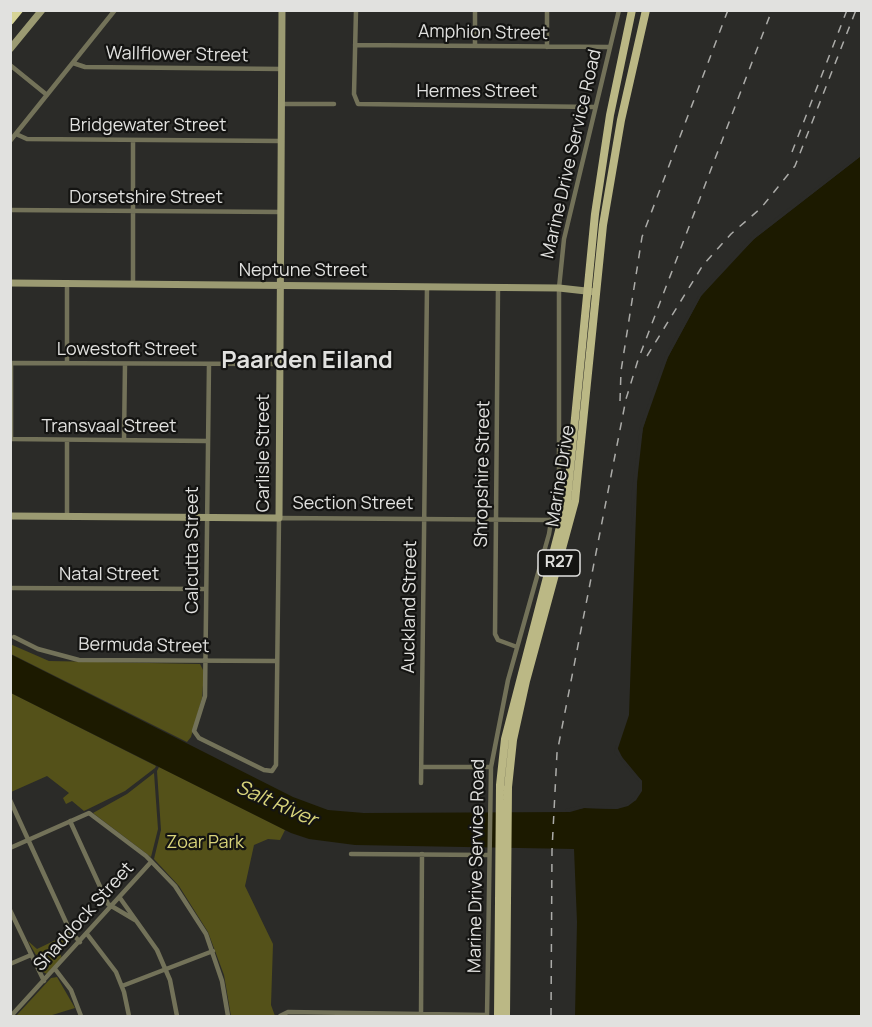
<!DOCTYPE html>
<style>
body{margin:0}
#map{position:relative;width:872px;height:1027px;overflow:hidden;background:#2b2b28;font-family:Manrope,sans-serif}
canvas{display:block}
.frame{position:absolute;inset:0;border:12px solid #e1e1df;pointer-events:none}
</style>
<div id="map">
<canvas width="872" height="1027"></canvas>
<div class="frame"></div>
</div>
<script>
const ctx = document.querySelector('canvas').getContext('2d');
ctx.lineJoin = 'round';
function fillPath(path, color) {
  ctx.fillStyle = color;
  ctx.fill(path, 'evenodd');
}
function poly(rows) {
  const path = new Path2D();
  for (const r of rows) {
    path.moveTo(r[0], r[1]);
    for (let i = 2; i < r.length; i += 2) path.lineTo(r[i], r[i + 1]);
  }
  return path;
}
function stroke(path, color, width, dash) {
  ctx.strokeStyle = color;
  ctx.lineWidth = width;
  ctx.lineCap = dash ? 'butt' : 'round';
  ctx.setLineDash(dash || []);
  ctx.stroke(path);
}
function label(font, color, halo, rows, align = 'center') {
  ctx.font = font + ' Manrope,sans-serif';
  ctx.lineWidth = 4.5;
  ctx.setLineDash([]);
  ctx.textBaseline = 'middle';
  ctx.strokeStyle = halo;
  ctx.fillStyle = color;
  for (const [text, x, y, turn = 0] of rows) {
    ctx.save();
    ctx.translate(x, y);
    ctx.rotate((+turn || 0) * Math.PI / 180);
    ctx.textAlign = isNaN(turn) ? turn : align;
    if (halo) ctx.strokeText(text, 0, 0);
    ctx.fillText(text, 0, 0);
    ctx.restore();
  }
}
const green = poly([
 [10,644,49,661,200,664,204,672,202,698,191,737,187,742,11,654],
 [11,693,156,766,155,768,125,791,84,811,72,801,66,804,63,798,69,793,47,776,11,792],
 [159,767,285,830,280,840,268,839,254,845,245,886,273,944,271,1005,275,1016,231,1016,224,975,208,932,179,886,154,859,161,830,157,771],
 [154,773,158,829,151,857,93,813,127,794],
 [64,923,73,938,36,955,28,941,37,949,64,936,66,931],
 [57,947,62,958,47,974,43,972,36,956],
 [57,977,75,1008,49,1016,16,1016,51,978]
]);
const water = poly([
 [861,156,861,1016,575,1016,577,922,574,849,355,845,309,839,291,833,11,693,10,654,293,797,328,810,364,813,570,812,584,808,617,809,636,800,642,781,617,751,629,715,638,457,643,428,656,386,668,357,701,296,727,266,754,239]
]);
const pier = poly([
 [862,153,861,156,754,239,701,296,668,357,643,428,631,535,632,490,640,427,665,356,699,295,752,236],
 [616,745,625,763,642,781,642,791,636,800,628,806,617,809,584,808,565,812,566,809,584,805,617,806,627,804,634,798,639,790,639,782,614,752]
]);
const stream = poly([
 [268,1016,272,1016]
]);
const street = poly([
 [356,10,354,94,358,104,595,107],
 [355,45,610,47],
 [475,46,475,10],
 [547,47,547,10],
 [73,63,85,67,282,69],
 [10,65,47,95],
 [282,104,334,104],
 [16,134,27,139,281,141],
 [10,141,115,10],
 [10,210,281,212],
 [133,284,133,140],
 [498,287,495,634,498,640,517,647],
 [10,363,280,364],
 [67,363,67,283],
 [209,364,205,696,194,731,199,738,264,770,272,771,276,765,279,518,552,520],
 [10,439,207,441],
 [11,439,11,363],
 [124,440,125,364],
 [67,517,67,440],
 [10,588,206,589],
 [14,637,38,649,79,660,277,661],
 [422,767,491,767],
 [421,783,427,287],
 [10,800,70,931,80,942],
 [70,821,108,904,135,920],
 [10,848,89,813,146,856,175,886,206,934,222,981,228,1016],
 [351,854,488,855],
 [120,898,157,950,170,980,177,1016],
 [10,910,44,981],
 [87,934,116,972,124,992,129,1016],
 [10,964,31,955],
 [55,969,71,990,81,1016],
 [122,986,213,951],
 [11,1016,151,862],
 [280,1016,288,1012,487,1015],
 [421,1016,422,854],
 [487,1016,491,767,508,680,549,534,559,471,559,288,564,239,619,10]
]);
const secondary = poly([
 [10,49,42,10],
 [10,283,559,288,595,292],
 [10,516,279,518,282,10]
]);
const primary = poly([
 [498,1016,500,785,505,739,567,500,595,214,610,115,632,10],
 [506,1016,508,787,513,740,526,681,575,501,603,225,621,120,646,10]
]);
const highway = poly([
 [10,21,19,10]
]);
const rail = poly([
 [792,152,847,10],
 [647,356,703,265,731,234,761,208,795,166,856,10],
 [620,401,621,371,642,237,728,10],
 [551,1016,552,850,557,753,626,399,638,360,772,10]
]);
const shields = [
 [559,563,42]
];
const shieldNames = [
 ["R27",559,563]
];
const streetNames = [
 ["Amphion Street",483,33,1],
 ["Wallflower Street",177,55,1],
 ["Hermes Street",477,92],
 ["Bridgewater Street",148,126],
 ["Marine Drive Service Road",572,154,-77],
 ["Dorsetshire Street",146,198],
 ["Neptune Street",303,271],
 ["Lowestoft Street",127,350],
 ["Transvaal Street",109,427],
 ["Carlisle Street",264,453,-90],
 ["Shropshire Street",483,474,-89],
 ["Marine Drive",561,476,-81],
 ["Section Street",353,504],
 ["Calcutta Street",193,550,-90],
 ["Natal Street",109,575],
 ["Auckland Street",410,607,-89],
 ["Bermuda Street",144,646,1],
 ["Marine Drive Service Road",477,866,-89],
 ["Shaddock Street",84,917,-48]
];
const parkNames = [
 ["Zoar Park",205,843]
];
const waterNames = [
 ["Salt River",276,804,24]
];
const districtNames = [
 ["Paarden Eiland",307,361]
];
fillPath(green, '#545119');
fillPath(water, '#1c1a00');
fillPath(pier, '#2b2b28');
stroke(stream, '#1c1a00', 1.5);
stroke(street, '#737259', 4.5);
stroke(secondary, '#9b9a72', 7);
stroke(primary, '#bbb885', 8);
stroke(highway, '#d7d496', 8);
stroke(rail, '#acaca9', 1.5, [8, 8]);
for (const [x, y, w] of shields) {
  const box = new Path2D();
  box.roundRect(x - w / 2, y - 13, w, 26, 4.5);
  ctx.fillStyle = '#141412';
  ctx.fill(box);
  stroke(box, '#e1e1df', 1.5);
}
label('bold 16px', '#e1e1df', null, shieldNames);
label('18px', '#e1e1df', '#141412', streetNames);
label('18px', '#d8d37a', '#141412', parkNames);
label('italic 20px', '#d7d37a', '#141412', waterNames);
label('bold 24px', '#e1e1df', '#141412', districtNames);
</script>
